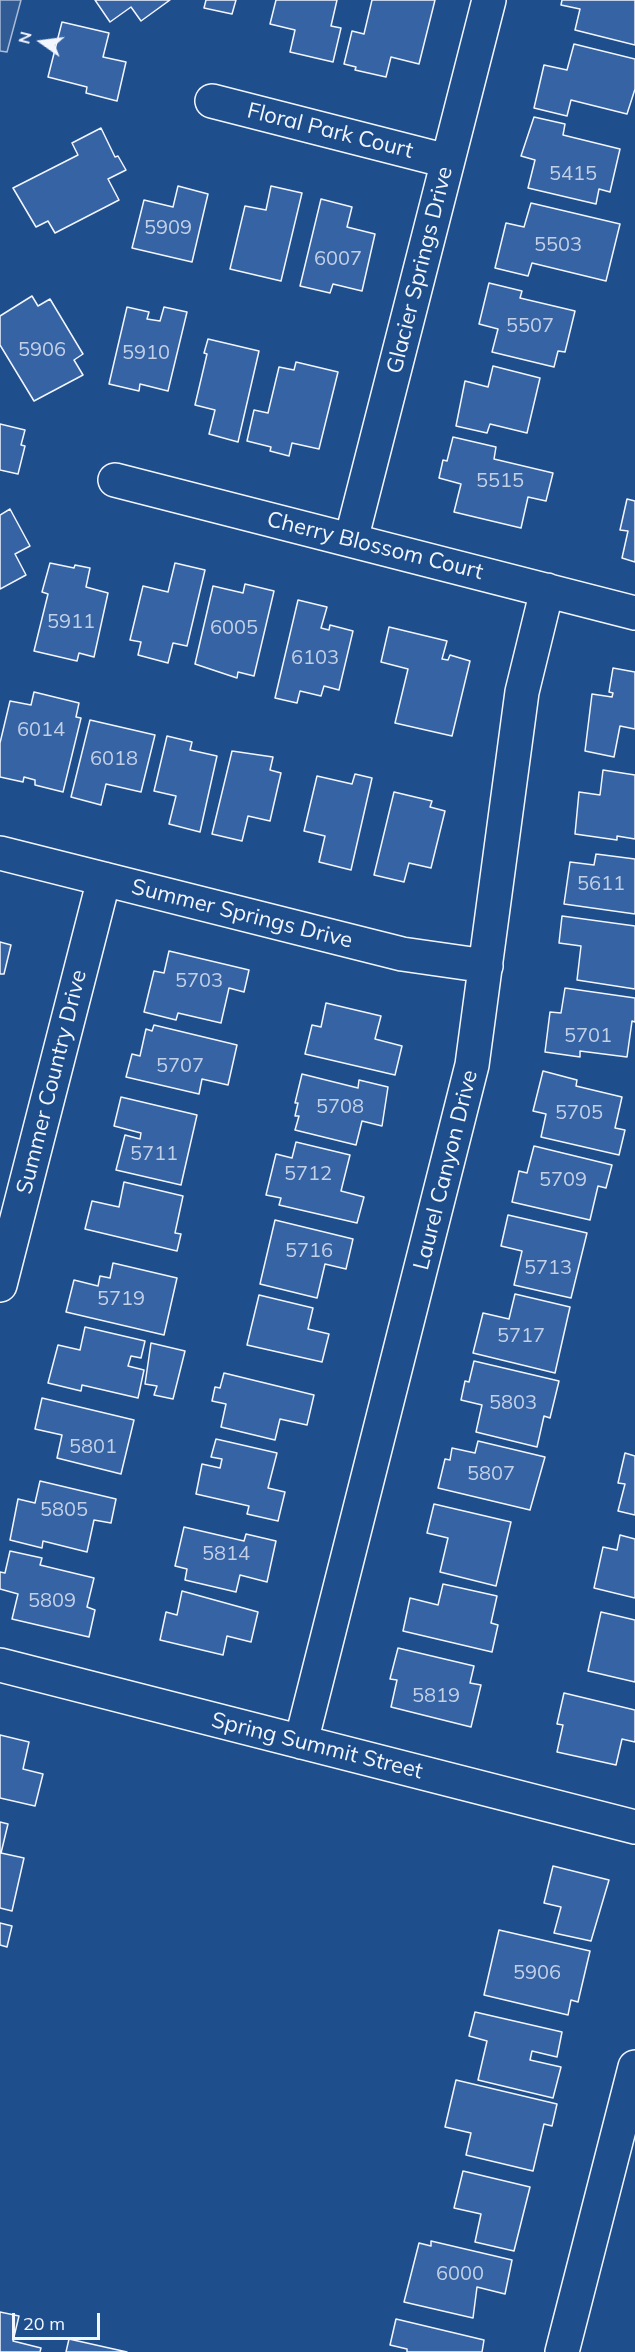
<!DOCTYPE html>
<style>
body{margin:0}
#map{position:relative;width:635px;height:2352px;overflow:hidden;background:#1f4e8c;font-family:Mulish,sans-serif}
canvas{display:block}
.north{position:absolute;left:12px;top:12px;width:60px;height:60px;-webkit-text-stroke:4px #1f4e8c;paint-order:stroke;rotate:284deg;font-size:16px;font-weight:700;line-height:24px;text-align:center;color:#f2f6ff}
.north::after{content:'';display:block;margin:auto;width:21px;height:27px;background:#f2f6ff;clip-path:polygon(50% 0,100% 100%,50% 72%,0 100%)}
.scale{position:absolute;left:12px;top:2313px;width:88px;height:27px;box-sizing:border-box;border:3px solid #f2f6ff;border-top:0;padding-left:8px;font-size:18px;line-height:21px;white-space:nowrap;color:#f2f6ff;-webkit-text-stroke:4px #1f4e8c;paint-order:stroke}
</style>
<div id="map">
<canvas width="635" height="2352"></canvas>
<div class="north">N</div>
<div class="scale">20 m</div>
</div>
<script>
const ctx = document.querySelector('canvas').getContext('2d');
ctx.lineJoin = 'round';
function fillPath(path, color) {
  ctx.fillStyle = color;
  ctx.fill(path, 'evenodd');
}
function poly(rows) {
  const path = new Path2D();
  for (const r of rows) {
    path.moveTo(r[0], r[1]);
    for (let i = 2; i < r.length; i += 2) path.lineTo(r[i], r[i + 1]);
  }
  return path;
}
function stroke(path, color, width, dash) {
  ctx.strokeStyle = color;
  ctx.lineWidth = width;
  ctx.lineCap = dash ? 'butt' : 'round';
  ctx.setLineDash(dash || []);
  ctx.stroke(path);
}
function label(font, color, halo, rows, align = 'center') {
  ctx.font = font + ' Mulish,sans-serif';
  ctx.lineWidth = 4.5;
  ctx.setLineDash([]);
  ctx.textBaseline = 'middle';
  ctx.strokeStyle = halo;
  ctx.fillStyle = color;
  for (const [text, x, y, turn = 0] of rows) {
    ctx.save();
    ctx.translate(x, y);
    ctx.rotate((+turn || 0) * Math.PI / 180);
    ctx.textAlign = isNaN(turn) ? turn : align;
    if (halo) ctx.strokeText(text, 0, 0);
    ctx.fillText(text, 0, 0);
    ctx.restore();
  }
}
const green = poly([
 [0,0,21,0,7,52,0,51,0,0]
]);
const building = poly([
 [95,0,170,0,141,21,131,7,110,22,95,0],
 [206,0,236,0,232,14,204,8,206,0],
 [276,0,337,0,331,26,341,28,333,62,290,52,295,30,270,24,276,0],
 [372,0,435,0,419,64,391,57,386,77,355,70,356,67,344,64,352,31,364,34,372,0],
 [562,0,635,0,635,45,575,30,580,9,561,5,562,0],
 [62,22,109,33,103,57,126,62,117,101,86,93,87,87,48,77,62,22],
 [574,44,635,59,635,89,627,114,571,100,567,116,534,108,544,65,567,70,574,44],
 [534,117,565,124,563,135,620,149,610,192,599,189,596,204,528,188,535,160,521,156,534,117],
 [101,128,115,157,118,156,126,170,108,179,119,200,55,233,48,221,36,227,13,188,78,155,72,143,101,128],
 [178,186,208,194,192,262,132,248,144,200,173,207,178,186],
 [271,186,302,193,281,281,230,269,245,206,266,210,271,186],
 [321,199,352,207,347,227,375,234,362,291,333,284,330,293,300,286,321,199],
 [531,203,620,224,606,281,532,263,528,276,495,268,506,223,524,227,531,203],
 [489,283,522,291,520,298,575,311,565,352,558,351,554,367,492,352,498,329,479,324,489,283],
 [32,296,38,306,50,299,83,354,74,360,83,375,34,401,0,345,0,316,32,296],
 [127,307,149,312,147,319,160,321,164,307,187,312,168,391,140,384,139,391,109,384,127,307],
 [208,339,259,351,238,442,209,434,215,410,195,405,207,354,204,353,208,339],
 [296,362,338,372,319,449,292,443,289,456,270,451,271,447,247,441,254,410,268,413,279,367,294,370,296,362],
 [493,366,540,378,527,433,490,424,487,433,456,426,465,381,488,387,493,366],
 [0,424,25,430,21,445,25,446,18,474,0,470,0,424],
 [453,437,496,447,494,459,553,473,546,501,528,497,521,528,454,512,461,484,439,478,443,460,447,461,453,437],
 [627,499,635,501,635,562,622,558,628,531,620,530,627,499],
 [10,509,30,546,15,554,26,575,0,589,0,515,10,509],
 [50,563,74,568,75,565,90,568,86,587,108,593,94,657,79,653,77,661,34,651,48,594,42,592,50,563],
 [175,563,205,570,187,646,173,643,168,663,138,655,141,642,130,640,143,586,168,592,175,563],
 [245,584,274,591,254,676,238,672,237,678,195,664,213,586,243,593,245,584],
 [298,600,327,607,321,628,329,630,330,625,353,631,339,690,324,686,321,696,300,691,297,703,275,698,298,600],
 [389,627,447,641,442,659,448,660,450,655,470,661,452,736,395,723,408,669,381,662,389,627],
 [613,668,635,672,635,729,620,726,614,757,585,751,592,694,612,697,613,693,609,692,613,668],
 [34,692,79,703,76,717,81,718,63,792,35,785,35,780,24,777,23,782,0,777,0,743,10,701,31,705,34,692],
 [90,720,155,735,141,792,106,784,101,805,71,797,90,720],
 [167,736,192,742,190,750,217,756,200,832,169,824,176,796,154,791,167,736],
 [232,751,273,757,270,770,281,773,270,821,248,816,242,841,212,834,232,751],
 [603,770,635,775,635,839,617,836,617,840,575,834,579,792,600,795,603,770],
 [355,774,372,778,351,870,319,862,325,836,304,831,317,776,352,784,355,774],
 [394,792,432,801,430,807,445,811,431,868,409,863,404,882,374,875,394,792],
 [596,854,635,859,635,914,564,904,570,862,594,865,596,854],
 [562,916,635,926,635,989,577,980,581,946,559,943,562,916],
 [0,942,11,945,4,974,0,974,0,942],
 [169,951,249,970,244,992,229,988,221,1023,178,1013,176,1020,144,1012,154,971,164,973,169,951],
 [565,988,635,998,635,1022,632,1021,627,1057,580,1051,580,1057,545,1052,550,1012,561,1013,565,988],
 [326,1003,381,1016,375,1039,402,1046,395,1075,305,1054,312,1025,321,1027,326,1003],
 [154,1025,237,1045,228,1085,202,1079,199,1094,126,1077,132,1054,140,1056,146,1029,152,1031,154,1025],
 [543,1071,577,1080,576,1086,622,1097,615,1128,625,1130,619,1155,541,1137,546,1114,533,1111,543,1071],
 [302,1074,358,1088,359,1080,388,1087,382,1126,362,1121,356,1145,295,1130,299,1116,295,1116,298,1103,295,1103,302,1074],
 [121,1097,197,1115,181,1185,116,1170,125,1135,140,1139,141,1133,114,1126,121,1097],
 [296,1142,350,1155,341,1191,364,1197,357,1223,279,1205,281,1198,266,1195,276,1154,292,1158,296,1142],
 [534,1146,612,1165,606,1188,598,1186,590,1220,512,1202,519,1171,527,1173,534,1146],
 [124,1182,183,1196,175,1233,181,1234,177,1251,85,1229,92,1201,119,1207,124,1182],
 [508,1215,587,1233,571,1298,514,1285,522,1251,501,1246,508,1215],
 [275,1220,353,1239,346,1269,325,1264,317,1298,260,1284,275,1220],
 [113,1263,177,1278,164,1335,66,1312,74,1280,98,1286,100,1276,110,1278,113,1263],
 [515,1294,570,1307,555,1373,473,1353,483,1313,509,1319,515,1294],
 [259,1295,313,1308,308,1329,329,1334,322,1362,247,1345,259,1295],
 [85,1327,145,1341,141,1358,131,1356,128,1366,144,1370,138,1398,82,1385,81,1391,48,1383,58,1345,80,1350,85,1327],
 [151,1343,185,1351,173,1399,154,1395,157,1386,145,1384,151,1343],
 [474,1361,559,1381,550,1418,544,1416,537,1447,476,1432,482,1405,461,1400,465,1381,469,1382,474,1361],
 [224,1373,314,1395,307,1425,280,1419,275,1440,221,1427,226,1404,212,1401,215,1387,220,1388,224,1373],
 [42,1398,134,1420,121,1474,57,1458,62,1435,35,1429,42,1398],
 [216,1439,277,1453,268,1488,285,1492,278,1521,247,1514,249,1506,196,1494,202,1464,220,1468,222,1459,211,1457,216,1439],
 [478,1441,545,1457,530,1510,438,1488,445,1459,450,1460,452,1448,475,1453,478,1441],
 [625,1453,635,1456,635,1515,618,1511,625,1484,618,1483,625,1453],
 [40,1481,116,1499,111,1523,94,1520,87,1552,43,1541,42,1548,10,1540,18,1499,35,1503,40,1481],
 [434,1504,511,1522,496,1586,440,1572,448,1538,427,1533,434,1504],
 [184,1527,244,1541,246,1534,276,1541,267,1582,240,1575,236,1592,185,1580,187,1569,175,1566,184,1527],
 [620,1535,635,1539,635,1598,594,1588,603,1547,617,1550,620,1535],
 [10,1551,42,1558,40,1565,94,1578,87,1607,95,1610,89,1637,12,1619,18,1594,0,1589,0,1572,5,1573,10,1551],
 [443,1584,497,1596,491,1623,498,1625,492,1652,403,1631,410,1598,438,1605,443,1584],
 [182,1591,258,1612,251,1642,227,1636,223,1655,160,1640,166,1612,177,1615,182,1591],
 [601,1612,635,1620,635,1682,588,1671,601,1612],
 [398,1648,474,1666,470,1683,481,1685,471,1727,391,1707,397,1680,390,1679,398,1648],
 [564,1693,635,1710,635,1742,622,1739,616,1765,557,1752,563,1725,557,1724,564,1693],
 [0,1735,29,1742,23,1769,43,1774,35,1806,0,1798,0,1735],
 [0,1822,8,1824,1,1853,24,1858,12,1911,0,1908,0,1822],
 [553,1866,609,1880,591,1941,554,1933,561,1907,544,1903,553,1866],
 [0,1923,12,1926,7,1947,0,1945,0,1923],
 [499,1930,590,1951,578,2002,571,2000,568,2015,484,1995,499,1930],
 [475,2012,562,2032,557,2057,532,2051,530,2060,561,2067,553,2098,478,2080,487,2041,469,2036,475,2012],
 [456,2080,557,2104,552,2126,544,2124,533,2171,466,2155,471,2133,445,2127,456,2080],
 [463,2171,530,2187,514,2251,475,2242,481,2214,454,2208,463,2171],
 [431,2241,512,2260,505,2294,477,2287,473,2318,404,2302,419,2243,431,2246,431,2241],
 [0,2312,19,2316,13,2341,41,2348,40,2352,0,2352,0,2312],
 [396,2319,484,2340,482,2352,407,2352,407,2349,390,2345,396,2319],
 [69,2339,127,2352,66,2352,69,2339]
]);
const minor = poly([
 [212,101,447,161],
 [115,480,635,613],
 [351,540,489,0],
 [0,853,402,954,486,966],
 [0,1285,104,879],
 [0,1665,635,1827],
 [301,1742,472,1065,522,692,547,590],
 [562,2352,635,2067]
]);
const numberNames = [
 ["5415",573,174],
 ["5909",168,228],
 ["5503",558,245],
 ["6007",338,259],
 ["5507",530,326],
 ["5906",42,350],
 ["5910",146,353],
 ["5515",500,481],
 ["5911",71,622],
 ["6005",234,628],
 ["6103",315,658],
 ["6014",41,730],
 ["6018",114,759],
 ["5611",601,884],
 ["5703",199,981],
 ["5701",588,1036],
 ["5707",180,1066],
 ["5708",340,1107],
 ["5705",579,1113],
 ["5711",154,1154],
 ["5712",308,1174],
 ["5709",563,1180],
 ["5716",309,1251],
 ["5713",548,1268],
 ["5719",121,1299],
 ["5717",521,1336],
 ["5803",513,1403],
 ["5801",93,1447],
 ["5807",491,1474],
 ["5805",64,1510],
 ["5814",226,1554],
 ["5809",52,1601],
 ["5819",436,1696],
 ["5906",537,1973],
 ["6000",460,2274]
];
const streetNames = [
 ["Floral Park Court",330,131,14],
 ["Glacier Springs Drive",420,270,-76],
 ["Cherry Blossom Court",375,546,14],
 ["Summer Springs Drive",242,914,14],
 ["Summer Country Drive",52,1082,-76],
 ["Laurel Canyon Drive",446,1170,-76],
 ["Spring Summit Street",317,1746,14]
];
fillPath(green, '#305b95');
stroke(green, '#a8bbd7', 1.5);
fillPath(building, '#3563a3');
stroke(building, '#f2f6ff', 1.5);
stroke(minor, '#f2f6ff', 36);
stroke(minor, '#1f4e8c', 33);
label('20px', '#c3d1e8', null, numberNames);
label('22px', '#f2f6ff', '#1f4e8c', streetNames);
</script>
